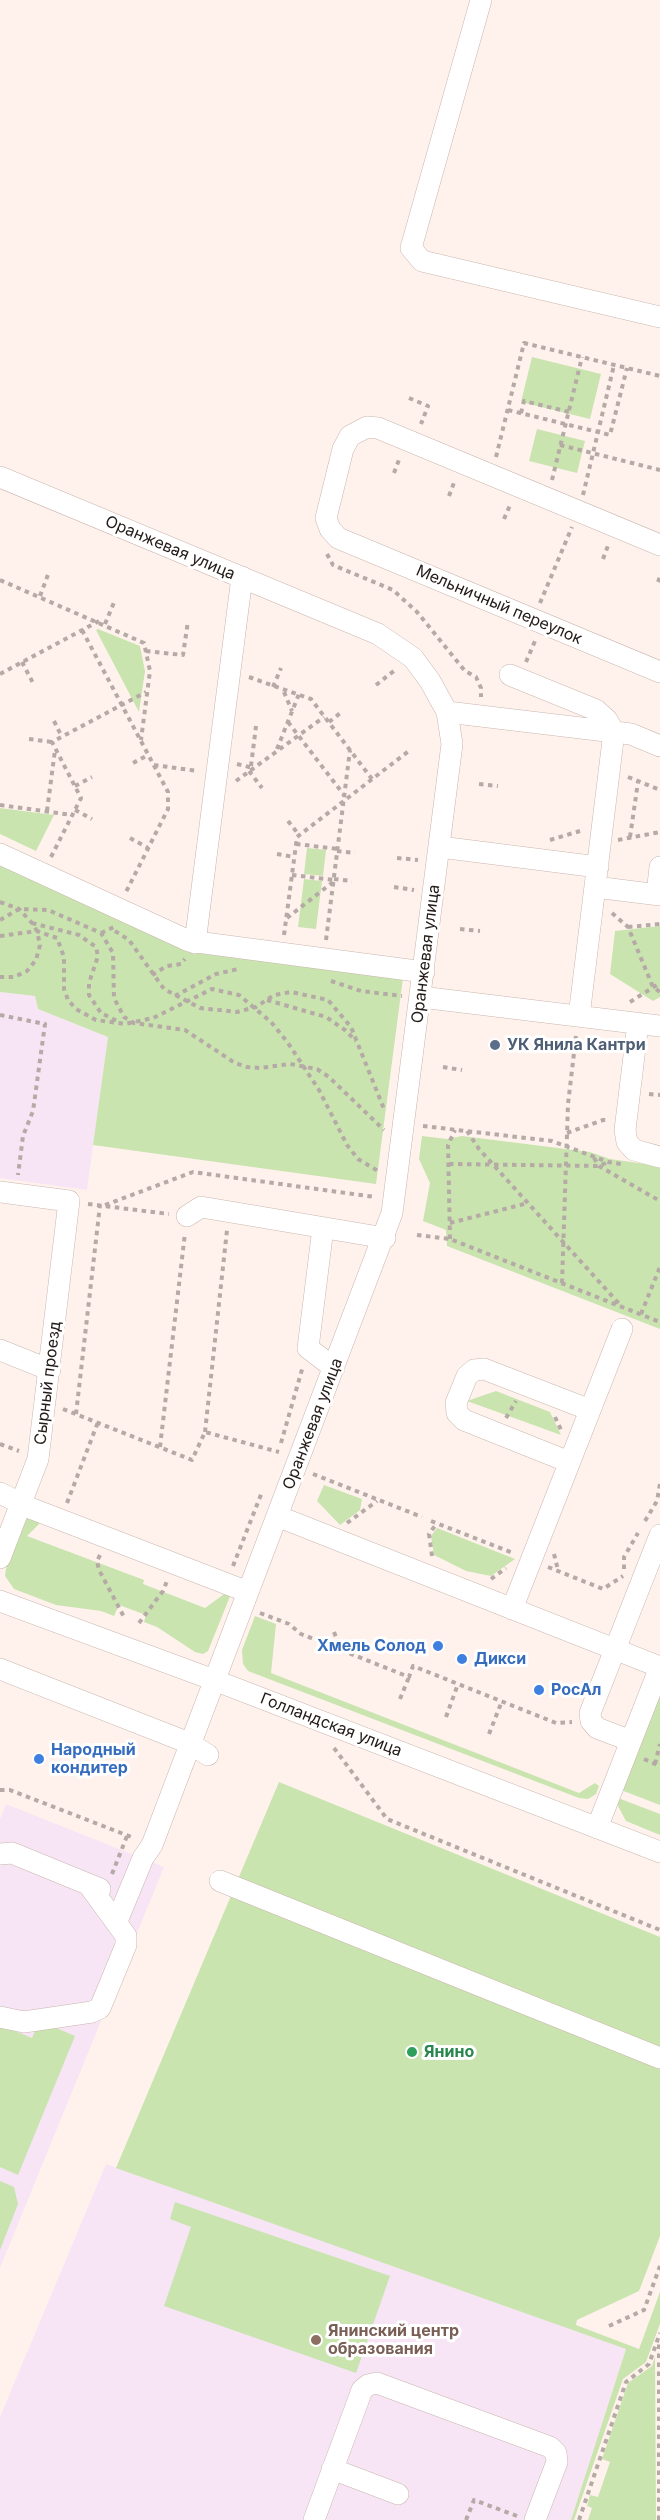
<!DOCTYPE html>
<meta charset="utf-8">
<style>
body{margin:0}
canvas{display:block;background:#fff2ed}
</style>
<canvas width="660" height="2520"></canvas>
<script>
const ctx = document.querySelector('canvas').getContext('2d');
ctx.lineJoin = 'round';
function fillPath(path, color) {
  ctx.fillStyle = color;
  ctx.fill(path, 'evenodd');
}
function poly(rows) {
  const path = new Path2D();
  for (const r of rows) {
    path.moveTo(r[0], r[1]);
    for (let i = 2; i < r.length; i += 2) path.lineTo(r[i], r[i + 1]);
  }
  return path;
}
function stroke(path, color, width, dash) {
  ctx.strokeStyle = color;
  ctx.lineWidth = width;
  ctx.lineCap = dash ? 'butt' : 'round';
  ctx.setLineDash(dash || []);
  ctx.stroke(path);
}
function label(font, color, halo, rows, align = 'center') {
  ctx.font = font + ' Inter,sans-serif';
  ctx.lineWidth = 6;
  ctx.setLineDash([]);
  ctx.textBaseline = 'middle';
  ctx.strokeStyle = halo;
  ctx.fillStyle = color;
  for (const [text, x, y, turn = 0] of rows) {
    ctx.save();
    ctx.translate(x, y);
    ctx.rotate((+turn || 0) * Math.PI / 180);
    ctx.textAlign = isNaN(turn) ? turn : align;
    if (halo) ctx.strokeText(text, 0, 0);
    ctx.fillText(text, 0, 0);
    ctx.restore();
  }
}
const education = poly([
 [0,992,35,996,38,1009,108,1037,87,1190,0,1178],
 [6,1804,164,1867,0,2268,0,1819],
 [106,2164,626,2349,571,2520,0,2520,0,2417]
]);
const green = poly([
 [532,357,601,374,590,419,521,402],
 [537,429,585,441,577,473,529,461],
 [98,629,140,646,145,671,139,712,96,630],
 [0,808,54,815,36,851,0,834],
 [307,848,326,850,323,876,304,874],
 [0,863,189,951,403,978,376,1184,93,1145,108,1037,38,1009,35,996,0,992],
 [304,879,322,881,316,929,298,927],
 [660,926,660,997,653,1001,610,974,615,931],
 [422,1136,447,1139,462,1136,590,1152,610,1159,660,1166,660,1329,447,1246,446,1230,423,1221,430,1183,419,1159],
 [496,1391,550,1412,561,1435,467,1401],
 [324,1485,362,1499,360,1510,340,1525,317,1501],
 [34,1516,40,1520,39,1524,27,1536,144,1580,143,1584,205,1608,227,1592,231,1594,208,1651,203,1654,195,1652,157,1627,144,1622,146,1615,119,1605,114,1616,101,1611,56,1605,14,1589,5,1576,6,1569,26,1518],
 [437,1528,515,1559,491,1576,466,1571,434,1555,431,1536],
 [255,1616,276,1624,271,1673,579,1793,595,1783,599,1786,596,1794,588,1799,579,1798,248,1671,243,1664,242,1650],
 [660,1692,660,1805,621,1790],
 [279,1782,660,1937,660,2236,639,2291,577,2320,576,2325,639,2349,660,2292,660,2324,646,2362,623,2379,574,2520,571,2520,626,2349,116,2168],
 [618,1798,660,1814,660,1835,626,1821,617,1804],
 [47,2024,75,2036,18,2175,0,2167,0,2025,32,2038,37,2026],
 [0,2181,14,2187,18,2204,0,2250],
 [175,2202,390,2276,356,2373,164,2306,191,2227,170,2219],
 [655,2356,656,2520,588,2520,592,2508,587,2506,590,2495,598,2497,610,2462,602,2459,628,2383,652,2366]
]);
const path = poly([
 [409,398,428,406,421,424],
 [508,410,610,435,627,368],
 [521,413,524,401,569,412],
 [560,445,660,470],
 [496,457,524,343,660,376],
 [394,473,400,457],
 [552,480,582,357],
 [583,495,614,365],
 [449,496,455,480],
 [504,519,511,503],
 [327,554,333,565,393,590,417,612,465,671,476,677,481,688,481,697],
 [603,559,609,543],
 [0,580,144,643,150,671,141,740],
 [658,582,660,577],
 [40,596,49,572],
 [540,603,572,527],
 [105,624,115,600],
 [82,630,168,792,168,809,126,892],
 [146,651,183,655,188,621],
 [22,662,33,683],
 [526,662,535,641],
 [0,674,99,621],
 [249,677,311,699,372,779],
 [376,685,395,670],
 [273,687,281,668],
 [284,692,292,711],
 [54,721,62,737],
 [288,722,344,795],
 [329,722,343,711],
 [29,739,52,742],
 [277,749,299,694],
 [133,763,148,755],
 [237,764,253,768],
 [154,765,198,771],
 [251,766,256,726],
 [249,771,262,788],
 [628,777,660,790],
 [236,781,324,717],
 [479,784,498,786],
 [75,786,92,777],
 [0,805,72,815],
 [75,810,92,819],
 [47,811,55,750],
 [288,821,299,835],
 [630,837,638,782],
 [130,838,148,848],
 [550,840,580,831],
 [618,840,660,832],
 [296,844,338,849],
 [337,851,355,853],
 [277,854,294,857],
 [51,857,81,798,52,742,146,692],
 [397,858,418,860],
 [292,875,334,880],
 [334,879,352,881],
 [394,887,414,890],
 [0,902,19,909,32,923,37,931,40,945,36,960,27,971,14,977,0,977],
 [612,913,628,927,653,987,660,992],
 [287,918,333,882],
 [0,920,19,909,48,910,101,933,113,953,114,998,124,1017,134,1023,185,1030,235,1063,247,1067,260,1068,290,1064,317,1069,329,1077,384,1130],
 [32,923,79,935,96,947,98,956,89,983,89,995,101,1013,121,1023],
 [628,927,660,924],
 [460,929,480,931],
 [115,931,129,940,164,989,200,1008,237,1012,256,1007,274,995,291,992,328,1000,351,1027,384,1109],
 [101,933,114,927],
 [284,935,297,837,410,750],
 [0,936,37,931,57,938,64,957,64,989,68,1000,76,1009,96,1020,125,1024,153,1018,212,989,239,995,271,1022,288,1043,319,1090,347,1145,358,1159,378,1171],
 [326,940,350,750],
 [152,975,167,966,181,964,185,959],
 [331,981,361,991,402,996],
 [175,996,216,974,238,969],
 [267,1000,326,1017,345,1030,356,1041],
 [630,1002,660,983],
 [0,1015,45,1024,33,1111,23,1136,18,1175],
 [443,1067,462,1070],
 [649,1094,660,1095],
 [423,1126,552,1141,608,1162,621,1164],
 [467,1131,479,1149,622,1307],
 [567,1133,603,1120,609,1120],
 [594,1158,599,1166,660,1201],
 [449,1164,599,1166,608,1162],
 [88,1204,169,1214],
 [105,1205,193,1172,375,1197],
 [450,1223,528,1203],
 [417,1235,450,1239,660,1322],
 [450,1239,448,1145,455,1130],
 [562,1283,568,1104,576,1036],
 [641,1314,660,1267],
 [63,1409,192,1460,205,1432,279,1452],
 [76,1414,100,1205],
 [555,1417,562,1432],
 [506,1418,516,1401],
 [205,1432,227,1230],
 [281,1443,303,1366],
 [0,1444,19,1451],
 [160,1447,185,1233],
 [313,1474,422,1517],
 [67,1503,98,1422],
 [431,1521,513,1553],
 [645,1521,657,1501,660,1484],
 [347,1523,377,1501],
 [554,1554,558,1570],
 [100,1555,97,1561,99,1570,124,1617],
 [432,1556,429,1534,437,1523],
 [233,1566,262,1492],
 [548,1567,603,1589,623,1576],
 [624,1569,624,1557,638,1533],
 [491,1579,506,1568],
 [260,1613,289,1624,301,1634,409,1677,413,1666,556,1723,572,1722],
 [139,1623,163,1591,167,1581],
 [334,1632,341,1650],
 [400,1699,409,1677],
 [446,1717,458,1684],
 [489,1734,502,1701],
 [334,1748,387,1819,660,1930],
 [644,1759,660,1766],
 [655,1764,660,1744],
 [0,1790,10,1790,134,1838],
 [112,1874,127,1836],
 [609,2326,644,2310,660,2266],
 [466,2520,474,2500,517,2516],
 [579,2520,626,2382,649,2364,660,2333],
 [659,2520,659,2341]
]);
const minor = poly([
 [481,0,411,248,422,261,660,317],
 [0,477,378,634,413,658,430,681,447,712,452,744,392,1213,152,1845,143,1858,117,1921],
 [660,545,378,428,367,427,350,436,343,449,326,518,330,529,338,538,660,672],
 [510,675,596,710,607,720,614,732,579,1016],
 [447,712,631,734,660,746],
 [440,847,598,867],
 [0,854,189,941,424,972],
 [595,887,660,895],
 [657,894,660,867],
 [195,943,242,577],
 [421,997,660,1026],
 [638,1023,625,1130,627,1142,634,1150,660,1157],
 [0,1192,69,1201,38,1459,0,1558],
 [187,1216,201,1207,385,1238],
 [323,1228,308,1348,334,1368],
 [0,1350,50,1370],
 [569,1462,464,1420,457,1413,456,1403,467,1376,474,1370,484,1369,590,1410],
 [0,1493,30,1508,248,1592],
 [277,1516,660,1667],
 [0,1601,214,1680,660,1852],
 [512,1609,622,1329],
 [0,1669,189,1743,208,1755],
 [631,1741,597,1728,591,1721,590,1713,660,1535],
 [597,1828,660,1667],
 [0,1854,12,1853,100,1889],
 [220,1881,660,2058],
 [0,2017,24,2022,92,2012,100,2008,126,1945,126,1936,88,1884],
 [332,2469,398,2494],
 [314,2520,362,2390,368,2385,377,2383,550,2447,556,2453,557,2462,535,2520]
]);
const markers = [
 [495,1045,6,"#5c6f8a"],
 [438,1646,6,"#3f7fe0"],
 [462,1659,6,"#3f7fe0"],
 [539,1690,6,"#3f7fe0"],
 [39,1759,6,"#3f7fe0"],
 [412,2052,6,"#2e9e5b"],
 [316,2340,6,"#8d6e63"]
];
const streetNames = [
 ["Оранжевая улица",170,548,23],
 ["Мельничный переулок",499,605,23],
 ["Оранжевая улица",426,954,-83],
 ["Сырный проезд",48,1383,-83],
 ["Оранжевая улица",313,1424,-69],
 ["Голландская улица",331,1725,21]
];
const serviceNames = [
 ["УК Янила Кантри",507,1045]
];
const shopNames = [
 ["Хмель Солод",426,1646,"right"],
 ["Дикси",474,1659],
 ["РосАл",551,1690],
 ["Народный",51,1750],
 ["кондитер",51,1768]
];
const leisureNames = [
 ["Янино",424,2052]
];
const educationNames = [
 ["Янинский центр",328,2331],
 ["образования",328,2349]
];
fillPath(education, '#f7e5f5');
fillPath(green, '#c9e4af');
stroke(minor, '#cab6ae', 22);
stroke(path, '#b5aaa6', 4, [4.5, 4.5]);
stroke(minor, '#fff', 21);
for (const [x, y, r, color] of markers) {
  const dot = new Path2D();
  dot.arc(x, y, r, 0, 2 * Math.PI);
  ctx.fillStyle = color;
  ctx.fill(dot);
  stroke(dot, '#fff', 2);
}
label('16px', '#221b18', '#fff', streetNames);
label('bold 16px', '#4e5e75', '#fff', serviceNames, 'left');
label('bold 16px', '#366cbe', '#fff', shopNames, 'left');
label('bold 16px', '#27864d', '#fff', leisureNames, 'left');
label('bold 16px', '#785e54', '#fff', educationNames, 'left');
</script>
